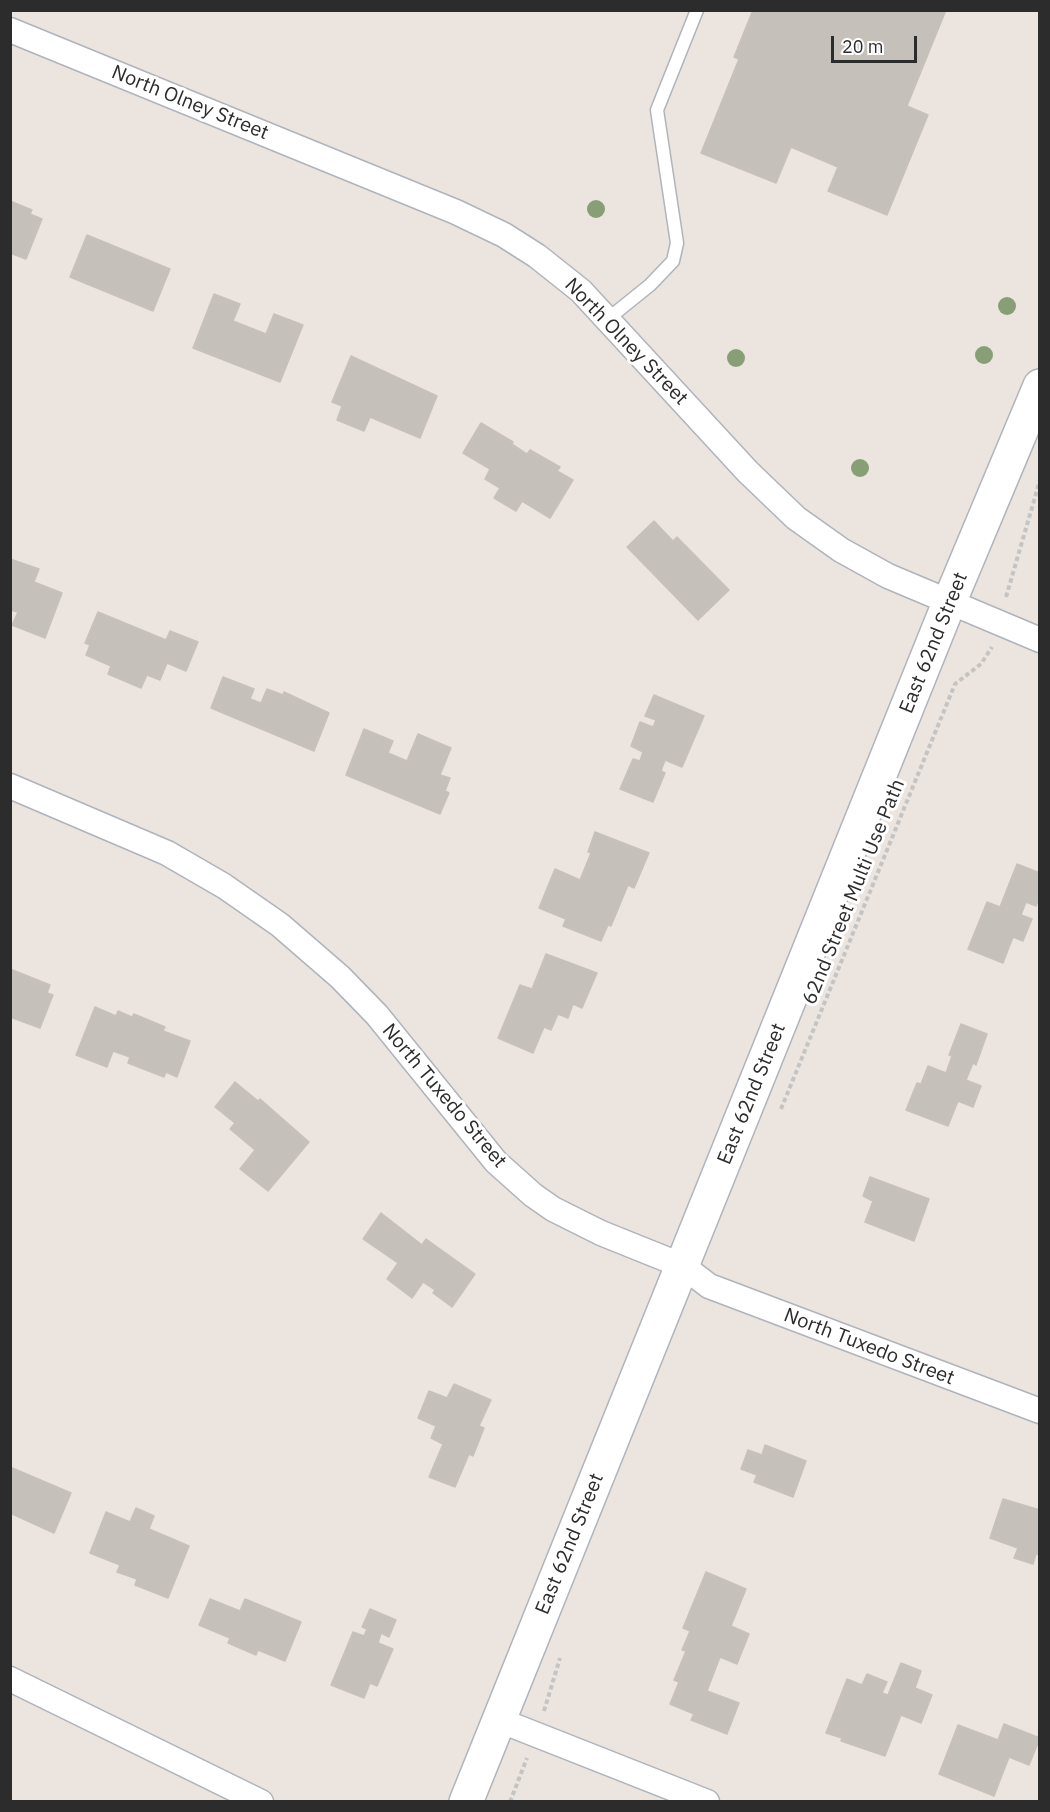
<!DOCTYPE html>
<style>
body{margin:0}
#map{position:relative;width:1050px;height:1812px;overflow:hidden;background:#ece5df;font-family:"IBM Plex Sans",sans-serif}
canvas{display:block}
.frame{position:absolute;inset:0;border:12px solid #2c2c2c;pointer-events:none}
.scale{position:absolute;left:831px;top:36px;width:86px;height:27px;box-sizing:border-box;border:3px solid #2c2c2c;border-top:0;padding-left:8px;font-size:18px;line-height:21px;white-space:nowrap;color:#2c2c2c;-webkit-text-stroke:4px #fff;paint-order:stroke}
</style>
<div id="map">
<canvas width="1050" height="1812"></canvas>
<div class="frame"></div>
<div class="scale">20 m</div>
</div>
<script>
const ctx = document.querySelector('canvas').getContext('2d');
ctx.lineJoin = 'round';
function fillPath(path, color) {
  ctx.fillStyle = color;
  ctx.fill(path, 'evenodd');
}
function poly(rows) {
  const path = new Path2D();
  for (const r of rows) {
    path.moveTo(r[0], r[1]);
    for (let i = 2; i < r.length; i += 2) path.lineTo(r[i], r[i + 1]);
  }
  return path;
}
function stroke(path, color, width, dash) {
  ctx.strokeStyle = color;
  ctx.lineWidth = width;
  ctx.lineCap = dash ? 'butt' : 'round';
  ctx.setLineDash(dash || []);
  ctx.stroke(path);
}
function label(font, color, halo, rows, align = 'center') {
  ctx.font = font + ' "IBM Plex Sans",sans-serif';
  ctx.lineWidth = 6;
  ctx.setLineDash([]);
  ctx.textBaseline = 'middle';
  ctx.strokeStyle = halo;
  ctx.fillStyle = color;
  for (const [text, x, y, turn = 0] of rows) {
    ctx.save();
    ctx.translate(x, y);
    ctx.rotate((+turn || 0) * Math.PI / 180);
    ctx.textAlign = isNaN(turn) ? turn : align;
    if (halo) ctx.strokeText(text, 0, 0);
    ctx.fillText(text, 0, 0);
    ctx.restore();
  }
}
const building = poly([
 [753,10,946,10,907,106,928,115,887,215,828,191,838,167,791,147,776,183,701,153,739,59,734,57,753,10],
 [10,201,32,210,30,214,42,219,26,259,10,253,10,201],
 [87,235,170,269,153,311,70,277,87,235],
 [214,294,240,304,233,321,266,334,274,314,303,325,280,382,193,348,214,294],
 [351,356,437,396,420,438,370,417,364,431,337,420,342,406,332,402,351,356],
 [481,423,513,442,512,444,527,454,530,450,560,467,557,471,573,480,550,518,522,501,516,511,494,498,500,488,485,479,490,469,463,453,481,423],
 [654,521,673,541,677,537,729,590,698,620,627,547,654,521],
 [10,559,39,569,34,582,62,593,45,638,12,625,18,612,10,610,10,559],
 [98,612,166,640,170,631,198,642,186,671,167,663,160,680,147,675,141,688,108,674,111,666,86,655,90,645,85,643,98,612],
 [223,677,254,689,250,699,261,703,267,689,283,695,284,692,329,713,314,751,211,708,223,677],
 [654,695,704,716,682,767,665,760,661,771,665,773,653,802,620,789,633,759,640,761,643,752,631,746,640,722,653,727,656,720,645,716,654,695],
 [364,729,393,741,388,753,407,761,418,734,451,748,440,775,450,778,445,791,449,793,440,814,346,775,364,729],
 [595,832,649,853,634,888,628,885,611,926,608,925,601,941,563,926,566,919,539,908,555,869,580,880,591,853,588,852,595,832],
 [1017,864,1040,873,1040,896,1036,906,1026,902,1021,915,1032,919,1023,941,1013,937,1003,963,968,949,987,902,1000,907,1017,864],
 [546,954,597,973,582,1008,573,1004,568,1018,558,1014,551,1030,544,1027,533,1053,498,1038,520,985,532,989,546,954],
 [10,969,50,985,47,993,53,995,40,1028,10,1017,10,969],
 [95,1007,116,1016,118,1011,132,1017,134,1014,165,1027,163,1031,190,1041,177,1077,166,1072,164,1077,128,1063,130,1057,113,1051,107,1067,76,1055,95,1007],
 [961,1024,987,1034,976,1065,973,1063,966,1080,981,1086,973,1107,958,1101,948,1126,906,1110,917,1083,921,1084,928,1066,946,1073,952,1056,949,1055,961,1024],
 [235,1082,258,1101,260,1099,309,1142,268,1191,240,1169,255,1150,230,1129,235,1123,215,1107,235,1082],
 [870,1177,929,1199,914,1241,865,1222,873,1201,863,1196,870,1177],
 [381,1213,422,1245,426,1239,475,1274,452,1307,433,1293,435,1290,423,1282,412,1298,387,1279,398,1263,363,1239,381,1213],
 [454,1384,491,1400,479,1426,484,1428,473,1456,469,1454,455,1487,429,1477,443,1444,431,1438,436,1426,418,1418,429,1391,447,1398,454,1384],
 [765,1445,806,1461,793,1497,754,1482,757,1475,741,1469,748,1450,762,1455,765,1445],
 [10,1467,71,1493,54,1533,10,1513,10,1467],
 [1003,1499,1040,1510,1040,1555,1036,1554,1033,1564,1014,1558,1018,1548,990,1538,1003,1499],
 [136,1508,154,1516,149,1529,189,1546,168,1598,135,1585,137,1579,117,1572,120,1565,90,1553,106,1512,130,1522,136,1508],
 [706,1572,746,1589,731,1626,749,1634,737,1664,720,1657,707,1691,739,1703,727,1734,691,1720,694,1714,670,1704,679,1682,674,1680,686,1651,682,1650,690,1631,683,1628,706,1572],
 [210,1599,240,1611,245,1599,301,1622,285,1661,258,1650,256,1655,228,1643,230,1638,199,1625,210,1599],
 [370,1609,396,1620,389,1637,381,1633,378,1643,393,1649,377,1686,370,1683,364,1698,331,1685,353,1632,364,1636,367,1629,362,1627,370,1609],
 [901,1663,921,1671,915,1688,932,1695,921,1723,901,1715,885,1756,841,1741,842,1738,826,1733,847,1679,862,1685,867,1674,887,1682,882,1693,888,1695,901,1663],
 [1004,1724,1040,1738,1029,1765,1009,1757,994,1796,939,1774,958,1725,998,1740,1004,1724]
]);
const path = poly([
 [1006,597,1040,480],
 [781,1109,955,684,981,664,992,647],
 [544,1711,560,1658],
 [510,1802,527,1758]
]);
const lane = poly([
 [609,318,650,285,673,261,677,243,657,110,697,10]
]);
const street = poly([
 [10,30,456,212,504,235,537,256,581,291,748,472,796,518,841,550,888,576,1040,640],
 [10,786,167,853,224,886,280,925,340,977,377,1015,496,1162,533,1195,553,1209,601,1233,683,1266,709,1286,1040,1411],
 [10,1679,261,1802],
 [499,1720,707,1802]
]);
const secondary = poly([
 [466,1802,949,603,1040,386]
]);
const trees = [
 [596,209],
 [1007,306],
 [984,355],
 [736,358],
 [860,468]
];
const streetNames = [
 ["North Olney Street",190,103,22],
 ["North Olney Street",626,342,46],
 ["East 62nd Street",934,643,-68],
 ["62nd Street Multi Use Path",854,892,-68],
 ["East 62nd Street",752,1094,-68],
 ["North Tuxedo Street",444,1096,50],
 ["North Tuxedo Street",869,1347,21],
 ["East 62nd Street",570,1544,-68]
];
fillPath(building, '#c5c0ba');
stroke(building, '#c8c1b9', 1.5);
stroke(lane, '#afb3bb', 15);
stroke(street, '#afb3bb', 27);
stroke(secondary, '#afb3bb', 36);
stroke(path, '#c4c4c4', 4, [4.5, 3]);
stroke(lane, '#fff', 12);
stroke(street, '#fff', 24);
stroke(secondary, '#fff', 33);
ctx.fillStyle = '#879e76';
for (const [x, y] of trees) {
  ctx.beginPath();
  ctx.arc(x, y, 9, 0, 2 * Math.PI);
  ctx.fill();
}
label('20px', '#2c2c2c', '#fff', streetNames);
</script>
